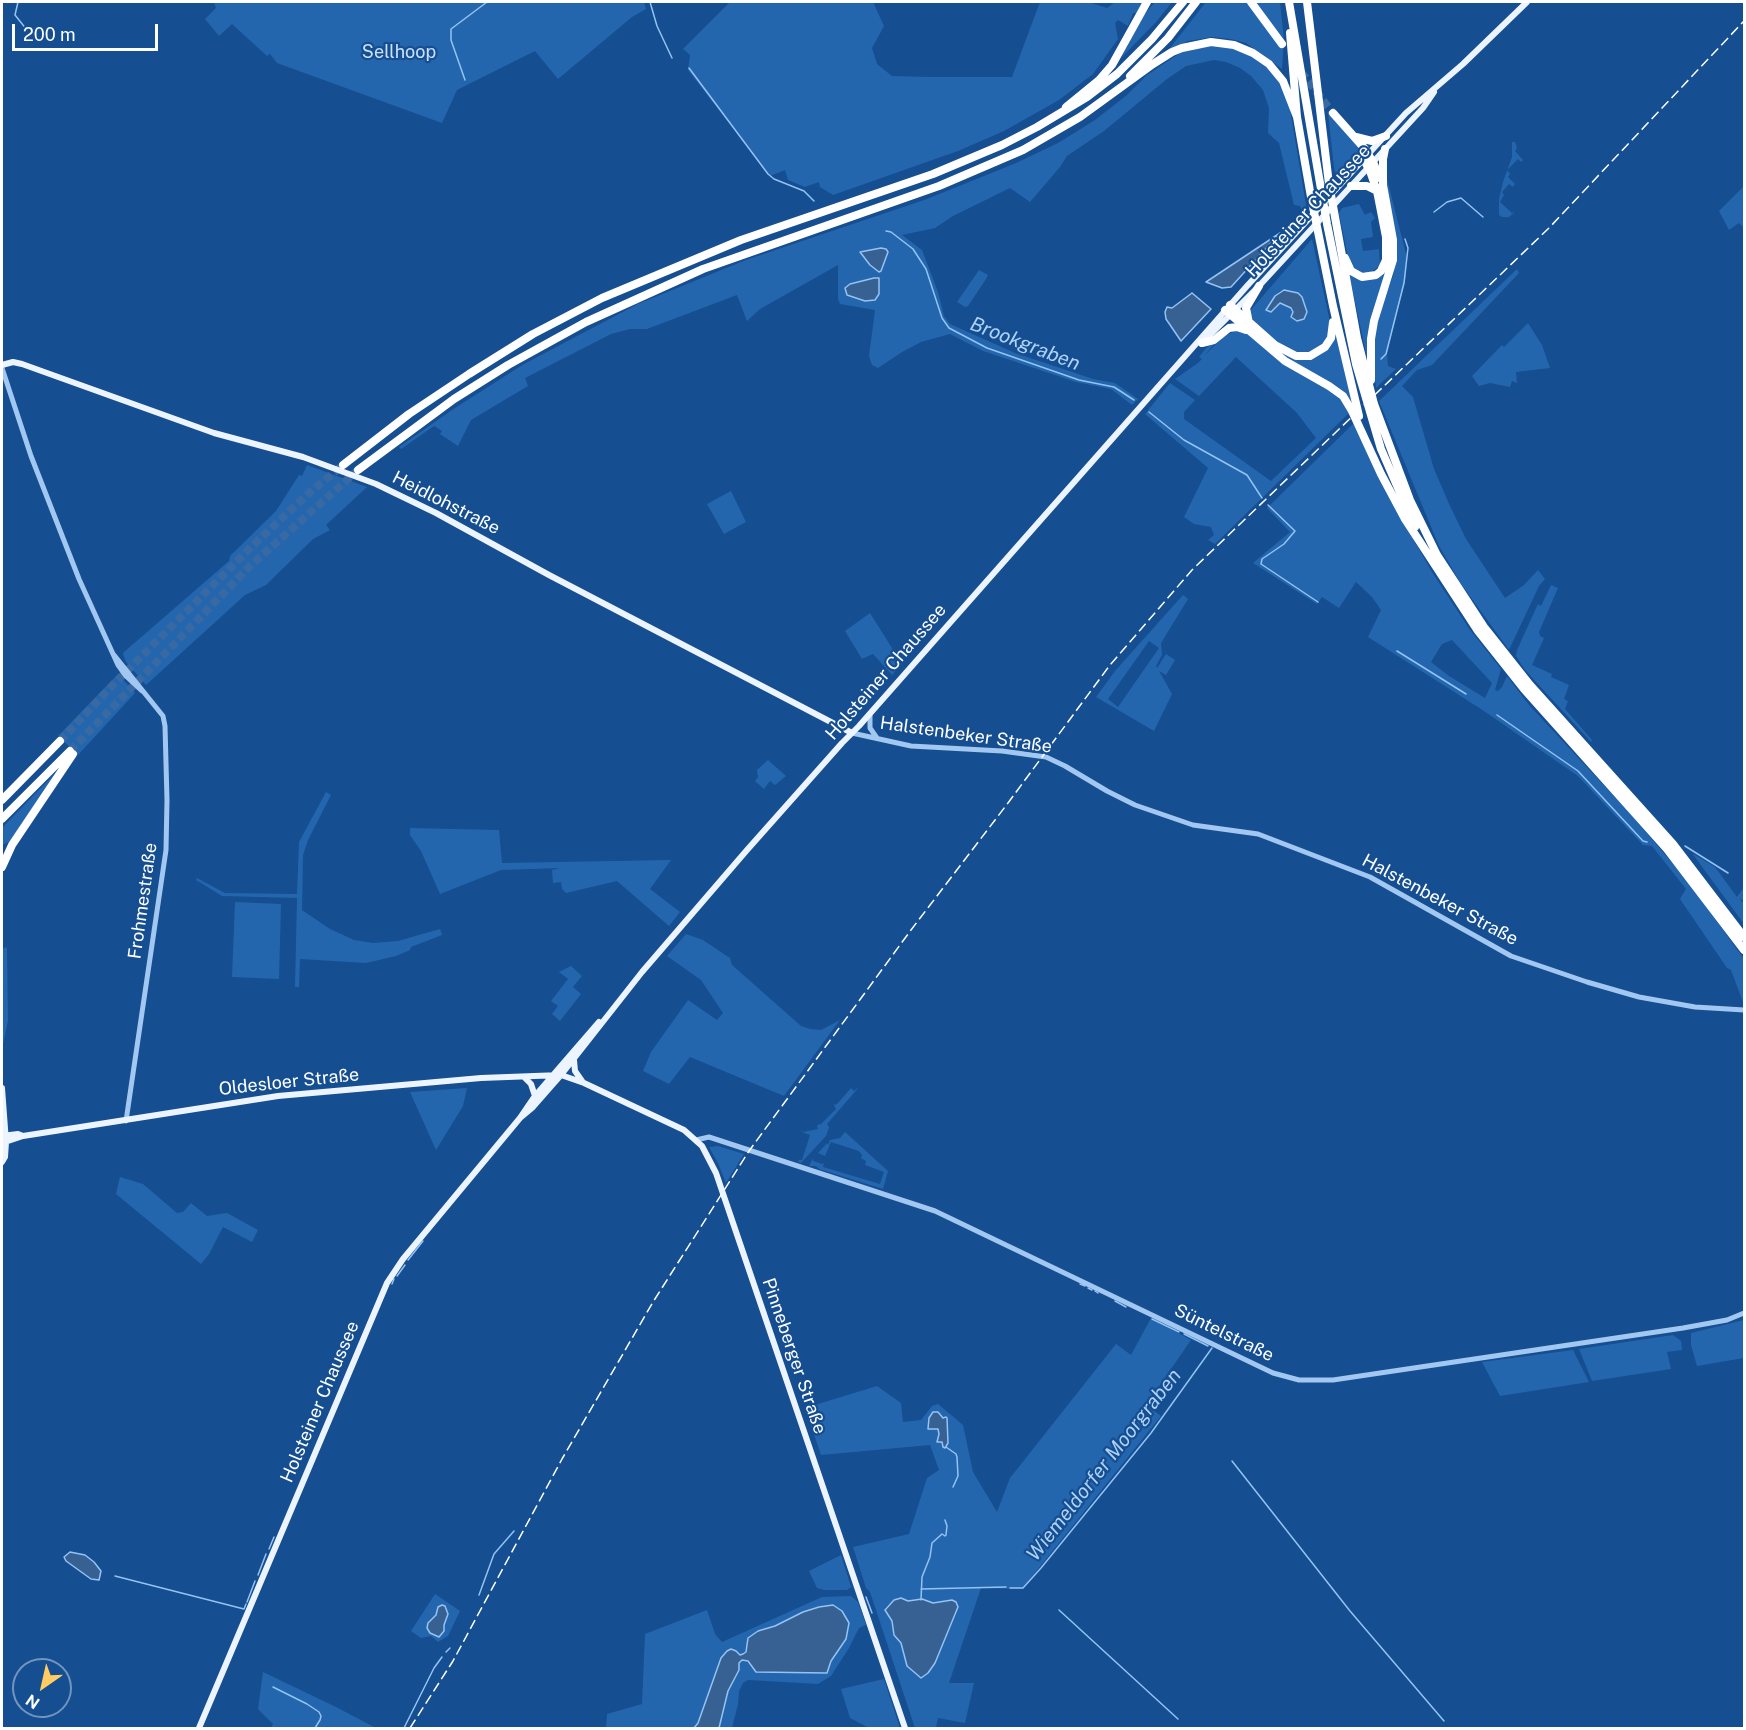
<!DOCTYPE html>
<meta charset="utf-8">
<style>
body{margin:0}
#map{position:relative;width:1746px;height:1730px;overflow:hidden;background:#154e91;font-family:"Public Sans",sans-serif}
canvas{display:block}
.frame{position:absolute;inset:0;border:3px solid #fff;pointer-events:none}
.north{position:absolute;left:12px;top:1658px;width:60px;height:60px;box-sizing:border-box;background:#154e91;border:2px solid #7395bd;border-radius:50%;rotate:214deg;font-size:16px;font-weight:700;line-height:24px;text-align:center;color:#fff}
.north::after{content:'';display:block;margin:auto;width:21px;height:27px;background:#ffcd62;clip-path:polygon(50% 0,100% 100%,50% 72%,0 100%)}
.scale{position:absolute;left:12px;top:24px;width:146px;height:27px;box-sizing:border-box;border:3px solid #fff;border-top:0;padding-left:8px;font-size:18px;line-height:21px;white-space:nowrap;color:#fff;-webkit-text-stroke:4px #154e91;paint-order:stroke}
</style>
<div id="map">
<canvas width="1746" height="1730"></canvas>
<div class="frame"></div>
<div class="north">N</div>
<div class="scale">200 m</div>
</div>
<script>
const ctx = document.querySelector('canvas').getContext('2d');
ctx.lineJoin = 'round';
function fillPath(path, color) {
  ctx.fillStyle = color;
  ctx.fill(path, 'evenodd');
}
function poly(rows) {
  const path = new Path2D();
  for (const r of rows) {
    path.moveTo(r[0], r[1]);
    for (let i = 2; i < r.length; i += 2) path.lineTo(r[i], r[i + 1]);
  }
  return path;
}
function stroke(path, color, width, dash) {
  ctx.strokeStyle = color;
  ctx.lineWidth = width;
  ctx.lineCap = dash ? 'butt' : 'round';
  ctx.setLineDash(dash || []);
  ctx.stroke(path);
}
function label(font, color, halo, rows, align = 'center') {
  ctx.font = font + ' "Public Sans",sans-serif';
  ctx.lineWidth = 4.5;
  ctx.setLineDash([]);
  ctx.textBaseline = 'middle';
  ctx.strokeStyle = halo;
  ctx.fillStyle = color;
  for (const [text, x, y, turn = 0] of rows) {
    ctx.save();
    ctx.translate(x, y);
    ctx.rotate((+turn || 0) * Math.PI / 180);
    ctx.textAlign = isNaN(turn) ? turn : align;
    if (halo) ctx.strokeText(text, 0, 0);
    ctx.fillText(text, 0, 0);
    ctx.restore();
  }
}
const green = poly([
 [214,2,644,2,646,9,632,17,558,79,535,51,457,90,442,123,277,63,270,54,267,56,232,24,219,36,205,19,216,8],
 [730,2,873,2,884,26,872,48,877,64,892,76,929,77,1012,77,1040,2,1088,2,1107,8,1115,2,1144,2,1136,13,1133,13,1128,26,1118,20,1115,23,1118,39,1093,74,1059,100,1004,131,958,151,833,195,820,187,819,182,805,187,788,180,785,170,770,176,688,70,690,55,683,49],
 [1155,2,1172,2,1156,22,1121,58,1143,16],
 [1206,2,1247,2,1278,45,1283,43,1284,39,1255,2,1280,2,1284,40,1282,69,1246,43,1231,39,1212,37,1188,41,1170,50,1170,48],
 [1206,45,1233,47,1258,58,1273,72,1282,85,1290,109,1307,211,1304,215,1300,206,1294,205,1279,143,1268,133,1269,108,1263,90,1251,76,1240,68,1226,62,1214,60,1186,66,1167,79,1104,131,1067,156,1060,167,1030,202,1010,188,953,216,935,228,902,235,922,250,938,292,944,316,950,324,1015,353,1093,379,1115,383,1138,399,1132,405,1111,389,1076,382,983,351,950,334,921,342,902,352,878,368,872,365,869,356,875,310,840,304,838,299,838,265,760,309,747,321,737,295,647,329,630,329,611,334,525,378,528,386,471,420,458,446,440,434,442,431,434,426,401,449,399,447,455,408,524,364,638,304,746,260,927,199,1016,163,1058,143,1095,120,1127,95,1147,75,1171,59,1185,50],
 [874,278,879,278,879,294,875,300,845,288,850,284],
 [1328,113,1362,150,1336,178,1334,167],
 [1512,142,1515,142,1517,148,1515,151,1523,160,1521,162,1518,159,1507,170,1510,174,1508,177,1515,184,1513,187,1509,184,1502,192,1504,195,1500,202,1512,213,1515,212,1509,217,1502,217,1499,215,1499,199,1503,182,1512,157],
 [1385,171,1407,258,1406,276,1387,354,1388,366,1396,369,1376,388,1373,356,1377,318,1393,276,1397,254],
 [1744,186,1744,228,1739,223,1729,230,1719,211],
 [1359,204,1365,215,1371,212,1375,218,1371,222,1373,237,1361,239,1363,251,1379,249,1380,266,1368,274,1354,269,1349,262,1339,213,1342,208],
 [1312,239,1330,322,1329,334,1325,343,1314,352,1300,354,1281,345,1254,321,1249,312],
 [1284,290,1305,304,1307,312,1304,319,1293,312,1291,308,1280,303,1271,312,1267,307,1279,292],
 [1389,259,1368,358,1367,358,1349,273,1367,280],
 [1517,269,1519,273,1432,365,1417,370,1402,386,1413,397,1434,469,1450,506,1466,539,1505,598,1524,585,1538,570,1545,579,1539,586,1509,650,1461,584,1439,546,1379,401],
 [979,270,988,275,986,279,968,306,965,307,957,302],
 [1528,323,1542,345,1550,368,1516,372,1517,383,1512,381,1510,387,1490,383,1479,386,1472,376,1502,345,1504,347],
 [1235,329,1243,330,1321,384,1343,400,1350,412,1215,544,1208,540,1214,535,1211,527,1194,524,1184,517,1208,468,1145,414,1170,383,1195,400,1184,412,1184,419,1271,481,1316,438,1297,413,1236,357,1199,396,1175,379,1198,363,1202,359,1199,357,1207,347,1215,343,1204,356,1223,337,1235,331],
 [1336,334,1352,403,1351,404,1291,363,1269,344,1281,352,1317,356,1326,350],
 [1354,423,1391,500,1432,572,1468,627,1501,669,1495,690,1498,691,1502,687,1507,676,1529,705,1627,810,1686,879,1744,959,1744,1005,1731,970,1727,968,1680,899,1686,889,1652,846,1643,845,1578,776,1484,711,1368,637,1381,610,1372,597,1356,582,1339,608,1322,597,1317,604,1253,563,1290,532,1267,508],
 [1452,640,1492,683,1485,698,1449,676,1431,662,1442,644],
 [307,465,367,487,326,525,330,530,313,539,266,585,245,595,146,685,126,662,123,654,124,652,229,561,230,556,276,511,299,475,302,476],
 [731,491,746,522,724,534,707,504],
 [1551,585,1558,588,1539,632,1540,636,1544,638,1532,665,1552,674,1551,677,1569,685,1564,699,1568,701,1565,709,1592,740,1591,742,1525,670,1516,656,1517,650,1538,604,1541,606],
 [1183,595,1188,599,1161,643,1162,655,1156,666,1157,668,1166,654,1175,660,1166,675,1159,671,1172,694,1154,731,1096,697,1115,671],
 [1149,641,1159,648,1118,707,1108,699],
 [870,613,902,664,892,675,873,654,862,659,845,631],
 [118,674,135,693,78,755,58,736],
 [768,760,786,776,775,785,770,781,764,789,755,781,758,777,757,770],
 [61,767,11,841,2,845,2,828],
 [326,792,331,795,308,840,303,855,302,910,330,929,354,940,373,943,398,941,440,929,442,935,411,947,410,950,396,956,366,963,300,959,299,987,295,987,297,898,222,896,196,880,197,878,225,893,297,894,299,842],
 [410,828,499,830,502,863,671,860,650,889,680,912,669,926,617,881,566,893,562,889,561,882,553,883,552,870,560,868,501,870,440,894,421,851,410,835],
 [1692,853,1715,867,1737,897,1744,887,1744,901,1739,898,1744,904,1744,924],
 [235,902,281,904,279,979,232,977],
 [686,934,703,940,730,958,732,965,801,1026,810,1029,821,1030,840,1020,784,1096,690,1057,669,1084,643,1071,651,1052,688,1000,717,1020,723,1013,701,980,667,956],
 [7,947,8,1021,2,1049,2,949],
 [571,966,582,976,573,987,581,994,560,1021,552,1014,558,1006,551,1001,568,979,559,972],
 [860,1086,827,1124,829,1127,826,1136,801,1163,798,1162,799,1160,802,1160,810,1135,802,1132,801,1129,803,1132,818,1129,817,1125,821,1124,836,1109,833,1103,835,1105,838,1103,851,1088,854,1091],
 [467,1088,463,1106,436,1150,410,1092],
 [845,1132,888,1171,883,1189,819,1169,816,1166,809,1166,813,1158,813,1161,822,1164,824,1163,823,1167,880,1184,884,1172,865,1165,866,1161,861,1158,862,1155,859,1151,831,1142,825,1156,818,1153,827,1143,828,1145,830,1140,840,1138],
 [718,1146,744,1154,726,1183,718,1163,709,1147],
 [120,1177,143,1184,177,1213,183,1212,191,1203,207,1216,227,1213,258,1230,252,1242,223,1227,209,1254,201,1264,116,1194],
 [1151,1318,1191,1340,1146,1405,1161,1416,1022,1589,981,1588,949,1683,974,1683,965,1723,938,1718,936,1728,915,1728,870,1592,866,1588,853,1547,909,1534,927,1478,939,1470,930,1445,821,1455,805,1408,877,1386,901,1403,903,1422,921,1420,932,1406,938,1404,963,1425,973,1472,997,1512,1010,1478,1116,1344,1131,1355],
 [918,1599,933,1603,952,1600,957,1612,935,1663,928,1673,921,1678,911,1670,900,1640,894,1635,892,1621,885,1608,894,1600,907,1601],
 [1744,1320,1744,1358,1697,1366,1691,1345,1691,1333],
 [1673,1335,1681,1341,1682,1350,1667,1352,1671,1369,1592,1381,1579,1349],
 [1573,1350,1589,1382,1500,1396,1482,1362],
 [841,1555,851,1587,847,1590,824,1590,817,1588,809,1571],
 [435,1594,460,1611,448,1636,438,1642,431,1636,421,1638,411,1631],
 [851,1596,858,1602,866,1625,859,1628,849,1648,831,1676,818,1684,748,1680,743,1683,739,1691,738,1704,732,1728,719,1728,728,1691,739,1670,739,1663,742,1660,745,1659,750,1665,765,1672,827,1673,831,1661,846,1639,849,1623,803,1612,775,1626,757,1631,748,1638,746,1652,743,1654,740,1655,736,1651,721,1658,698,1723,694,1728,606,1728,607,1714,642,1704,645,1634,707,1610,715,1634,722,1642,822,1597],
 [263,1672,336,1707,376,1728,271,1728,273,1724,258,1709],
 [884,1679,900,1728,869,1728,850,1718,841,1689]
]);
const water = poly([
 [1280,233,1231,287,1222,288,1206,282,1280,233],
 [881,248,886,249,888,252,881,271,879,272,870,265,860,252,881,248],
 [874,278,879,278,879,294,875,300,865,301,847,295,845,288,850,284,874,278],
 [1284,290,1298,293,1302,297,1307,312,1304,319,1297,321,1291,317,1293,312,1291,308,1280,303,1271,312,1266,310,1275,296,1284,290],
 [1192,293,1211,309,1181,341,1166,319,1165,312,1167,307,1172,308,1192,293],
 [933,1412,938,1412,943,1418,946,1417,947,1418,948,1443,945,1448,943,1447,942,1442,937,1442,939,1434,938,1429,928,1429,929,1418,933,1412],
 [70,1552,85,1555,94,1562,101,1571,99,1580,91,1579,66,1561,64,1557,70,1552],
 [901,1598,908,1601,922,1599,933,1603,952,1600,956,1602,958,1607,935,1663,928,1673,921,1678,907,1666,901,1643,894,1635,892,1621,885,1610,894,1600,901,1598],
 [442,1605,445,1606,448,1614,444,1625,444,1631,439,1637,430,1633,427,1628,428,1623,436,1615,438,1607,442,1605],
 [833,1605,842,1611,849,1623,846,1639,831,1661,827,1673,756,1672,748,1661,742,1660,739,1663,739,1670,728,1691,719,1728,694,1728,698,1723,721,1658,727,1651,731,1649,736,1651,740,1655,743,1654,746,1652,748,1638,758,1631,775,1626,803,1612,819,1607,833,1605]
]);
const stream = poly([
 [18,2,15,15,27,30],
 [650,2,657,26,672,58],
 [689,68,768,174,774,179,804,191,814,201],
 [465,80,451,40,451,29,487,2],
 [1434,212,1447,202,1461,198,1483,217],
 [886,231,891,232,913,249,926,269,942,318,949,328,987,348,1079,380,1114,387,1134,400],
 [1381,359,1386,354,1404,283,1408,248,1405,239],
 [1149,412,1184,440,1247,475,1262,498],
 [1268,505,1295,531,1284,544,1262,559,1261,564,1318,602],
 [1397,651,1466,694],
 [1497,715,1578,771,1643,841,1647,842],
 [1685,846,1728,873],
 [408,1260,423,1241],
 [397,1276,405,1265],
 [392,1284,394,1279],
 [1080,1284,1085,1286],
 [1088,1288,1092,1290],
 [1095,1291,1098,1293],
 [1115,1301,1126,1307],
 [1152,1319,1179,1332],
 [1184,1334,1208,1346],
 [946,1447,956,1454,957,1457,958,1476,953,1487],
 [1232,1461,1350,1611,1444,1721],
 [269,1549,274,1537],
 [258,1575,266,1554],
 [115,1576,244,1609,246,1604],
 [1010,1588,1023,1588,1041,1568,1151,1433,1212,1348],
 [921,1589,1006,1587],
 [479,1595,494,1554,514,1531],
 [866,1597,872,1613],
 [921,1600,922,1577,930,1557,932,1543,942,1534,945,1536,946,1535,947,1526,945,1520],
 [247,1602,255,1581],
 [1059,1610,1178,1719],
 [446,1652,450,1648],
 [273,1687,307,1704,319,1712,321,1716,320,1720,315,1728],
 [404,1728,434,1668,442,1657]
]);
const highwayTunnel = poly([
 [1301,72,1333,113],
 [60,741,110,688,251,547,309,493,342,466],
 [70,751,250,566,357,471]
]);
const minor = poly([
 [2,368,31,456,79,579,118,665,126,676,142,691],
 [114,655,163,716,165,726,167,800,166,850,126,1121],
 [870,714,870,728,877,738],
 [852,733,911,746,1002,751,1046,757,1065,766,1107,791,1135,805,1193,825,1258,834,1370,877,1511,956,1587,982,1639,997,1695,1007,1744,1010],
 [696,1140,709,1137,935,1211,1273,1373,1299,1380,1333,1380,1683,1328,1727,1320,1744,1313]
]);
const major = poly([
 [1203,342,1259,286,1423,108,1434,92],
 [2,365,13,362,22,364,214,433,303,457,376,484,436,513,549,575,852,733],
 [574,1060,575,1071,582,1081],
 [524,1077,531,1084,535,1096],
 [2,1088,6,1142,5,1157,2,1162],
 [520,1118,532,1108,561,1075,642,972,747,850,842,743,859,726,1247,286,1406,113,1463,64,1527,2],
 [2,1136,18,1134,23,1136,278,1096,481,1078,561,1075,584,1083,684,1130,702,1146,716,1173,905,1728],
 [2,1143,23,1136],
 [199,1728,387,1283,403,1259,520,1118,535,1096,599,1022]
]);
const highway = poly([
 [1251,2,1282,44],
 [1289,2,1327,224,1356,364,1381,449,1415,527],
 [1307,2,1329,184,1357,338,1374,404,1410,500,1437,555,1484,627,1530,685,1673,844,1744,937],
 [1290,33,1297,117,1311,197,1333,306,1359,416],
 [1130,76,1168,38,1196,2],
 [1066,107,1099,80,1112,65,1147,2],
 [1333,113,1365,149,1373,162,1380,178],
 [1356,137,1372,141,1386,136],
 [1351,186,1367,186,1377,191],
 [1345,258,1351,271,1362,277,1376,275,1381,271,1386,260,1386,237,1377,191,1370,171,1364,160],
 [1230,305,1275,345,1296,356,1310,356,1325,347,1331,338,1333,322],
 [1225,310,1285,361,1329,386,1343,396,1352,411,1381,474,1405,519,1478,631,1524,689,1667,849,1744,950],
 [1249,323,1246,308,1259,286],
 [1202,343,1214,340,1229,328,1237,327,1246,330],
 [1371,380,1371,339,1374,321,1393,260,1393,240,1383,185,1383,159,1385,149],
 [343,465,409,414,469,374,533,334,602,298,741,240,933,174,1002,145,1037,127,1087,97,1117,74,1152,39,1183,2],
 [358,470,454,399,508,365,586,322,703,269,939,186,1023,150,1080,117,1153,64,1172,52,1182,48,1211,42,1234,45,1253,53,1269,64,1283,81,1297,117],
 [2,800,60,741],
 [2,819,70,751],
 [2,867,12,845,73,754]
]);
const rail = poly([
 [410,1728,453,1661,562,1459,653,1302,749,1151,911,930,1008,803,1110,665,1192,570,1549,228,1744,21]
]);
const parkNames = [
 ["Sellhoop",399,52]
];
const streetNames = [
 ["Holsteiner Chaussee",1308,211,-47],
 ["Heidlohstraße",446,503,27],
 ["Holsteiner Chaussee",886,672,-49],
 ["Halstenbeker Straße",966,735,8],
 ["Halstenbeker Straße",1440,900,28],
 ["Frohmestraße",143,901,-82],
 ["Oldesloer Straße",289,1082,-6],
 ["Süntelstraße",1224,1333,26],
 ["Pinneberger Straße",794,1356,71],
 ["Holsteiner Chaussee",320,1402,-67]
];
const waterNames = [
 ["Brookgraben",1025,344,21],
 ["Wiemeldorfer Moorgraben",1104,1465,-52]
];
fillPath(green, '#2466ae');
fillPath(water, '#376192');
stroke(water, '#94c3f4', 1.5);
stroke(stream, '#94c3f4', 1.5);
stroke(highwayTunnel, '#3869a2', 8, [8, 4]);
stroke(minor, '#a2c8f1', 5);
stroke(major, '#ecf4ff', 6);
stroke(highway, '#fff', 8);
stroke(rail, '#fff', 1.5, [10, 4.5]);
label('18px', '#c9e1fc', '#154e91', parkNames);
label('18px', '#fff', '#154e91', streetNames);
label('italic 20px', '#aed2f8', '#154e91', waterNames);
</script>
